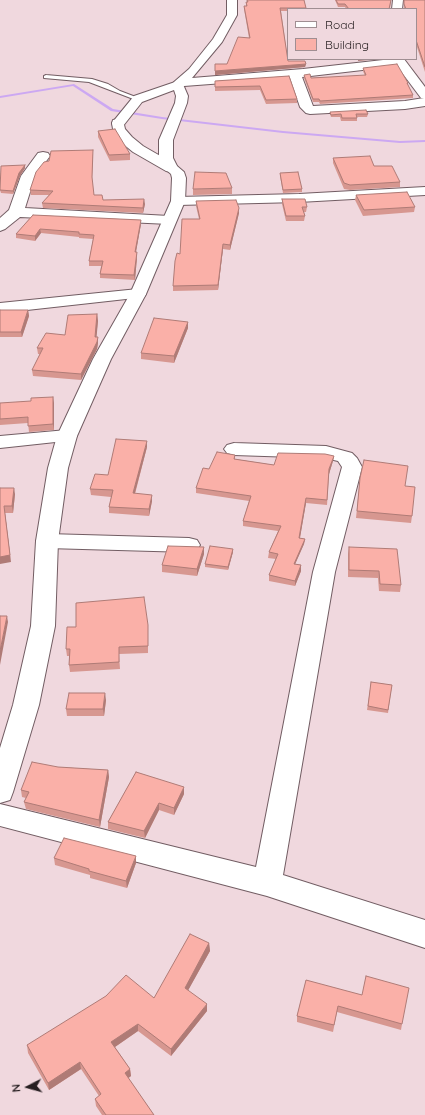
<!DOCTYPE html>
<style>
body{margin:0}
#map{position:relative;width:425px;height:1115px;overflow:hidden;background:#f0d8de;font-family:Quicksand,sans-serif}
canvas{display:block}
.legend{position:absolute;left:287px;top:8px;width:130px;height:52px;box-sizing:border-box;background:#f0d8de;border:1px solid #a08e92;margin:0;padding:5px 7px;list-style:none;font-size:12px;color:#271f21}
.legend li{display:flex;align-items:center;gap:8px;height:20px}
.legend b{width:20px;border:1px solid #a08e92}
.north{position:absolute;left:8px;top:1067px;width:40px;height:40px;-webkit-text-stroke:3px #f0d8de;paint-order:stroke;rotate:264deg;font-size:11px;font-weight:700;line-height:16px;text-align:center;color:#271f21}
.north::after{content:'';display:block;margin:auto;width:14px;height:18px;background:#271f21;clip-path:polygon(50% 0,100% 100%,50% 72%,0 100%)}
</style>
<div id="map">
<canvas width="425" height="1115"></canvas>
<ul class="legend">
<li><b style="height:5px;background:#fff"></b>Road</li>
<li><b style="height:11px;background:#fab0a8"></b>Building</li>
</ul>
<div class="north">N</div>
</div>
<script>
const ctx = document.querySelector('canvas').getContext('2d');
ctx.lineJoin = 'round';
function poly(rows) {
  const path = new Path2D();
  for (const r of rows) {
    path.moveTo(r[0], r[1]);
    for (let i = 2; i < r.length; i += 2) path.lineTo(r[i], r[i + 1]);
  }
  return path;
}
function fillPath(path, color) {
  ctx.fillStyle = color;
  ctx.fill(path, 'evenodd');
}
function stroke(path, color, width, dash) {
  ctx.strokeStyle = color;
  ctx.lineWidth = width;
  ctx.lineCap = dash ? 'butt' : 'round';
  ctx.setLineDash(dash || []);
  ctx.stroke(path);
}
const stream = poly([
 [74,84,113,109,162,117,283,131,400,141,425,140,425,142,400,143,283,133,162,119,111,111,73,86,0,98,0,96,74,84]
]);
const lane = poly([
 [46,75,92,79,108,84,120,91,141,99,136,100,89,82,44,78,44,76,46,75]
]);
const street = poly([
 [227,0,237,0,237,15,222,42,192,78,303,69,392,59,404,59,425,87,425,106,405,109,310,114,306,113,300,107,290,78,184,86,178,89,174,88,172,85,174,82,189,69,213,39,227,15,227,0],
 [397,66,421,98,424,98,405,101,313,106,302,77,397,66],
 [393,0,403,0,402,9,392,9,393,0],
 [118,119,123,120,125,129,132,137,143,146,176,165,178,168,176,171,171,172,166,171,133,152,122,143,113,129,112,123,113,120,118,119],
 [43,152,48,153,50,156,35,176,25,208,169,216,174,217,176,220,174,223,169,224,20,217,5,229,0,231,0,218,9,210,21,176,38,153,43,152],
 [425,187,425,195,299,202,178,205,173,204,171,201,173,198,178,197,299,194,425,187],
 [138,289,144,291,146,294,144,297,0,313,0,303,138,289],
 [67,430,74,432,77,436,74,440,0,448,0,436,67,430],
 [234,443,326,446,352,453,357,458,362,467,335,572,283,875,425,920,425,948,267,896,0,826,0,804,256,867,313,572,342,467,338,461,325,458,234,455,227,453,224,449,227,445,234,443],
 [47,534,189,538,197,540,200,545,197,550,189,552,47,548,39,546,36,541,39,536,47,534]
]);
const secondary = poly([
 [178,81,182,82,188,96,187,103,173,140,173,158,177,166,184,172,186,178,185,201,146,294,111,359,77,436,68,468,58,541,55,626,39,705,13,792,10,800,0,803,0,748,13,705,31,626,36,541,48,468,57,436,93,359,130,294,171,201,172,178,171,174,164,168,159,158,159,140,175,103,176,96,174,90,142,102,123,126,113,126,112,123,134,96,178,81]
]);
const wall = poly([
 [247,0,304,0,306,9,288,9,288,11,281,11,288,61,306,64,305,67,215,75,215,64,227,64,249,38,244,9,244,6,246,6,246,2,247,2],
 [335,0,391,0,390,9,346,9,345,7,338,7],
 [404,0,425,0,425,72,416,44,416,9,404,9],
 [363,68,408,83,408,85,413,95,413,98,320,104,319,102,313,102,304,78,304,75,311,78,365,76,363,71],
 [289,76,297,99,297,103,266,104,260,90,215,91,215,81],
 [330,112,368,114,367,117,357,117,357,121,341,121,340,117,331,117,330,114],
 [98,131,130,154,130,160,110,161,98,137],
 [93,154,92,180,94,195,103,200,145,204,143,213,43,208,42,203,49,195,31,195,30,190,49,161],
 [333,158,374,166,400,182,400,187,350,190,344,189,333,163],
 [25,165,25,168,20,176,13,194,1,193,0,190],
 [280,173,302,189,302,192,283,193,280,176],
 [232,188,232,194,193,195,193,189],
 [356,195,415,207,414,212,363,216,355,200],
 [282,199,307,207,306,212,304,212,305,216,304,221,286,221,282,204],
 [196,201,239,213,230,250,223,249,218,290,173,291,173,286,199,219,196,206],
 [33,215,141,220,141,224,136,252,137,252,137,257,135,280,100,278,100,274,101,266,89,266,89,261,93,239,79,238,79,237,41,233,35,241,16,238,16,234],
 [0,310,28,310,29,316,22,337,0,337],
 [97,314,98,321,96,337,98,343,97,349,81,380,33,376,32,370,40,354,38,354,37,348,65,335],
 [188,322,188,328,174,363,141,359,141,353],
 [0,403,54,403,54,430,29,432,28,423,0,425],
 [147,447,135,494,152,501,149,516,109,513,109,507,111,497,91,495,90,489,108,475],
 [235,455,235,459,274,465,334,456,333,461,329,474,327,505,306,503,300,538,305,539,304,544,295,564,301,565,301,571,295,586,269,581,269,575,276,559,268,558,269,552,278,531,243,526,243,521,249,501,196,493,196,488,209,469],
 [360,478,405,486,412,516,411,523,356,518],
 [0,488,15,494,13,513,5,513,11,562],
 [204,547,204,554,197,576,162,572,162,565],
 [349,547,401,585,400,592,379,591,378,578,348,577,348,554],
 [233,549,233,552,228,570,205,567,205,564],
 [148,632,148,653,119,654,120,669,70,672,69,665,69,656,67,656,66,649],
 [371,682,392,685,388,713,367,710],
 [106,700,104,716,67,716,66,709],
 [58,767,108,770,109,777,100,827,26,809,24,802,26,798,22,797,21,790],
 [136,772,184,794,174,815,159,810,145,838,108,829,108,822],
 [54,858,136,863,127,888,90,878,90,875,55,865],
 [209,943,210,951,188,990,207,1011,171,1056,138,1031,115,1047,130,1069,131,1076,128,1078,154,1115,102,1115,96,1106,95,1099,99,1096,81,1069,49,1090,28,1053,27,1045,154,998],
 [306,980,402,1024,401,1030,337,1012,333,1032,297,1022,297,1016]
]);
const shadedWall = poly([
 [358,59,379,59,358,61],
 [306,64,305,67,215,75,215,71],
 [25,165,25,168,20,176,13,194,13,191,19,173],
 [144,199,145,204,143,213,143,208],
 [239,208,239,213,230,250,230,245],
 [141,220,141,224,135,257,135,252],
 [40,229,41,233,35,241,35,236],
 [223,244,223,249,218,290,218,285],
 [137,252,137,257,135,280,134,275],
 [28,310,29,316,22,337,21,332],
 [97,314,98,321,96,343,95,337],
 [188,322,188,328,174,363,174,356],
 [98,337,98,343,97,349,81,380,81,374],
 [53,397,54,403,54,430,53,424],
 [147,441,147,447,133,500,133,493],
 [334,456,333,461,329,474,329,469],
 [14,488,15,494,13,513,12,506],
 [152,495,152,501,149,516,149,509],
 [306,498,306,503,299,543,299,538],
 [5,513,11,562,0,564,0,557],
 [305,539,304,544,293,569,294,564],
 [204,547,204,554,197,576,197,569],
 [233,549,233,552,228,570,228,567],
 [301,565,301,571,295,586,295,581],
 [7,616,8,622,0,665,0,651],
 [105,693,106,700,104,716,103,709],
 [108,770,109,777,100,827,99,820],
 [184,787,184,794,174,815,174,808],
 [159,803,159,810,145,838,144,831],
 [136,856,136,863,127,888,126,881],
 [209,943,210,951,185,996,185,988],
 [207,1004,207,1011,171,1056,171,1049],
 [138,1024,138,1031,112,1049,111,1042],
 [80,1062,81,1069,49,1090,48,1083],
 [130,1069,131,1076,126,1080,125,1073]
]);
const building = poly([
 [247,0,304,0,306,8,280,8,288,61,305,61,306,64,215,71,215,64,227,64,238,37,250,38,244,6,247,6,246,2,248,2,247,0],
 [336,0,391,0,389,9,349,9,345,4,338,4,336,0],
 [404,0,425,0,425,67,416,40,416,9,406,9,404,4,404,0],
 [397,64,408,83,407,83,413,95,320,101,319,99,313,99,304,75,310,74,311,78,366,75,363,68,397,64],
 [289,76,297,99,266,100,260,86,215,87,215,81,289,76],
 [366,110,368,114,356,114,357,118,342,118,341,114,331,115,330,112,366,110],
 [115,129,130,154,109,155,98,131,115,129],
 [93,150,92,177,94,195,102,195,103,200,144,199,143,208,42,203,53,191,30,190,36,172,44,162,49,161,51,151,93,150],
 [370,156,374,166,392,166,400,182,350,185,344,183,333,158,370,156],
 [25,165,19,173,13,191,0,190,1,166,25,165],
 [195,172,226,173,232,188,193,189,195,172],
 [298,172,302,189,283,190,280,173,298,172],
 [407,192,415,207,364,210,356,195,407,192],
 [282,199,305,199,307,207,302,207,305,216,286,216,282,199],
 [236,200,239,208,230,245,223,244,218,285,173,286,175,261,177,253,180,254,182,219,200,219,196,201,236,200],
 [33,215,141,220,135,252,137,252,134,275,100,274,103,261,89,261,94,235,79,234,79,232,40,229,35,236,16,234,33,215],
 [0,310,28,310,21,332,0,332,0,310],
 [97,314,95,337,98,337,97,342,81,374,32,370,43,348,37,348,46,333,65,335,68,315,97,314],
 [154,318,188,322,174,356,141,353,154,318],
 [53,397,53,424,28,426,28,417,0,419,0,403,31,401,31,398,53,397],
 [116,439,147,441,133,493,152,495,149,509,109,507,113,490,90,489,95,474,108,475,116,439],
 [217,452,235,455,234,459,274,465,278,453,325,454,334,456,329,469,327,500,306,498,299,538,305,539,294,564,301,565,295,581,269,575,278,554,269,552,281,526,243,521,251,496,196,488,203,468,209,469,217,452],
 [364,460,408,466,405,486,415,487,412,516,357,511,360,478,364,460],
 [0,488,14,488,12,506,4,506,10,555,0,557,0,488],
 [168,546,204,547,197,569,162,565,168,546],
 [210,546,233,549,228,567,205,564,210,546],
 [349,547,397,549,401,585,380,584,379,571,349,570,349,547],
 [144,597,148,625,148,646,119,647,119,662,69,665,70,649,66,649,67,627,76,627,76,603,144,597],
 [0,616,7,616,0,651,0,616],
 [371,682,392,685,388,710,368,706,371,682],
 [69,693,105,693,103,709,66,709,69,693],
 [32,762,58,767,108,770,99,820,24,802,29,792,21,790,32,762],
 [136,772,184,787,174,808,159,803,144,831,108,822,136,772],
 [64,838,136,856,126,881,89,871,89,869,54,858,64,838],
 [190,934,209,943,185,988,207,1004,171,1049,138,1024,111,1042,130,1069,125,1073,154,1115,106,1115,95,1099,101,1094,80,1062,48,1083,27,1045,106,996,126,975,154,998,190,934],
 [366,976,409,988,402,1024,338,1006,334,1025,297,1016,306,980,362,995,366,976]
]);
fillPath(stream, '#cca8f2');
stroke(lane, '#725d63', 2);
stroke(street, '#725d63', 2);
stroke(secondary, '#725d63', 2);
fillPath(lane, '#fff');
fillPath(street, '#fff');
fillPath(secondary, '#fff');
fillPath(wall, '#d79790');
fillPath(shadedWall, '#af7b76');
fillPath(building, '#fab0a8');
stroke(building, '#af7b76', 1);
</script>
